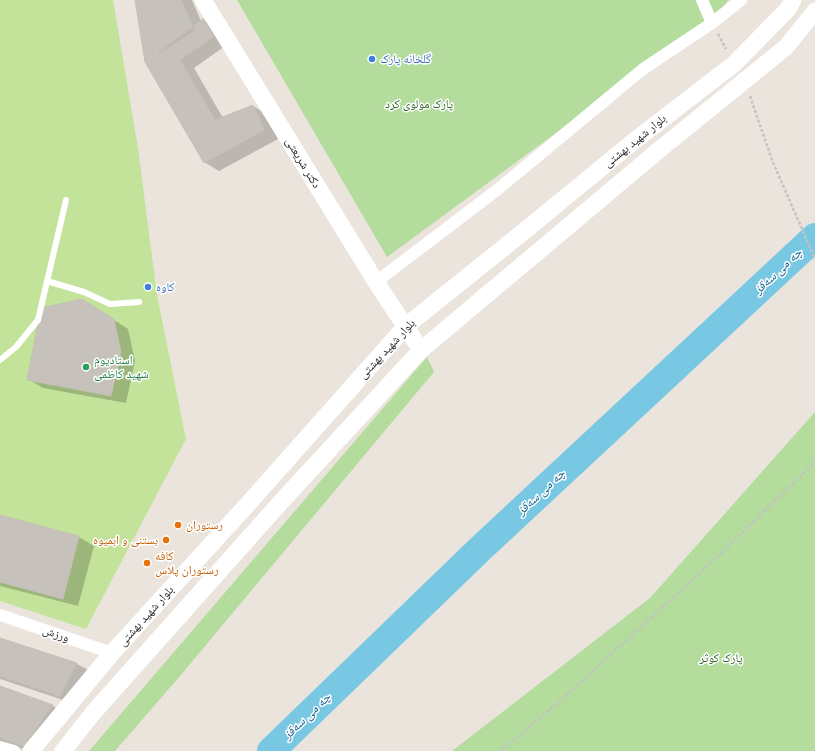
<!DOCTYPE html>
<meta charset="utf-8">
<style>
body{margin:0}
canvas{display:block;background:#eae4dc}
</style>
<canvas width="815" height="751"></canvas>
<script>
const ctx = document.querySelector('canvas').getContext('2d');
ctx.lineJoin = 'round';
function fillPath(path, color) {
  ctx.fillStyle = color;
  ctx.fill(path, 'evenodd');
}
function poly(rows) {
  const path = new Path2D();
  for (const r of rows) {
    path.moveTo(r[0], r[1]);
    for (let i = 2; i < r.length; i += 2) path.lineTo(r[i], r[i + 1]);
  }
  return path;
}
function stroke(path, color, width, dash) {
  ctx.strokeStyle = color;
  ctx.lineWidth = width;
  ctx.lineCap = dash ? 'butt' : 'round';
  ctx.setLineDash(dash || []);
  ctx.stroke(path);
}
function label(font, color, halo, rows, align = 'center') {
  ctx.font = font + ' Raleway,"Noto Naskh Arabic",sans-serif';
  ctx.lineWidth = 3;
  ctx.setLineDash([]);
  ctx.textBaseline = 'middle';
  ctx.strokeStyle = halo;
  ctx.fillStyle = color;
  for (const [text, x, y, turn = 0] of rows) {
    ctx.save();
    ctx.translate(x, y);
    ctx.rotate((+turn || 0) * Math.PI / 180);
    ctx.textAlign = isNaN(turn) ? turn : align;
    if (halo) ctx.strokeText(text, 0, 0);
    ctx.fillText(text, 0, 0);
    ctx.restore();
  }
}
const green = poly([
 [237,0,728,0,712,23,643,69,387,257],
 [427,357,434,372,180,676,115,751,89,751],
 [815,412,815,751,452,751,650,598]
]);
const pitch = poly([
 [0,0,113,0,138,148,157,295,186,439,86,629,0,601]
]);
const shadow = poly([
 [136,0,192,0,201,21,203,20,218,29,228,44,194,68,223,118,253,106,268,115,278,139,219,171,204,162],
 [97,309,128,329,135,361,126,403,43,388,28,379],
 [0,516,79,537,94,546,78,606,0,586],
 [0,639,77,664,92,672,75,704,0,679],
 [0,687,53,706,67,714,29,751,0,741]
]);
const river = poly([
 [271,751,480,549,815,237]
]);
const building = poly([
 [135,0,181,0,195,31,145,62,135,0],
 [203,19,214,36,180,60,215,120,253,105,264,130,204,163,145,62,203,19],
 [82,299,114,319,121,352,111,396,27,380,41,308,82,299],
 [0,515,79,536,63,599,0,582,0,515],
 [0,638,77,663,60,696,0,676,0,638],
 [0,686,53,705,23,746,0,738,0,686]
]);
const path = poly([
 [718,34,726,49],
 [750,96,772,160,815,259],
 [501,751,560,701,713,561,815,462]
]);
const lane = poly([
 [47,281,84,292,110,304,139,302],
 [0,360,16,347,38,320,66,200]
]);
const street = poly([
 [702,0,712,23],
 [376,282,497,190,643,69,712,23,741,0],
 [0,615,112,653],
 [0,747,14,751]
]);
const secondary = poly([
 [203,0,376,282,421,350],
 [31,751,112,653,247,505,406,326,522,233,634,141,734,64,788,9,793,0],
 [63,751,93,713,280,503,421,350,659,150,786,47,815,11]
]);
const markers = [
 [372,59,4,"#3f7fe0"],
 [148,287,4,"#3f7fe0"],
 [86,367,4,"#2e9e5b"],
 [178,525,4,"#e8710a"],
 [166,540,4,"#e8710a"],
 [147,563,4,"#e8710a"]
];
const shopNames = [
 ["گلخانه پارک",380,59],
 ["کاوه",156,287]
];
const parkNames = [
 ["پارک مولوی کرد",419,104],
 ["پارک کوثر",721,658]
];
const streetNames = [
 ["بلوار شهید بهشتی",635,141,-39],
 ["دکتر شریعتی",303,163,59],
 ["بلوار شهید بهشتی",387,349,-47],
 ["بلوار شهید بهشتی",146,616,-48],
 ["ورزش",56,634,19]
];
const leisureNames = [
 ["استادیوم",94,360],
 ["شهید کاظمی",94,374]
];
const foodNames = [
 ["رستوران",186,525],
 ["بستنی و ابمیوه",158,540,"right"],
 ["کافه",155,556],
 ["رستوران پلاس",155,570]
];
const waterNames = [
 ["چە می سەقز",778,271,-43],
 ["چە می سەقز",541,492,-43],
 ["چە می سەقز",307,716,-44]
];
fillPath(green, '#b3dc9d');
fillPath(pitch, '#c4e39a');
fillPath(shadow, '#0003');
stroke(river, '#78c8e4', 28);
fillPath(building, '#c6c2bb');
stroke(building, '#c5c0b6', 1);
stroke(path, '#c3c3c3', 2.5, [3, 2]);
stroke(lane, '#fff', 6);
stroke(street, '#fff', 12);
stroke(secondary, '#fff', 17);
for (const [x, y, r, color] of markers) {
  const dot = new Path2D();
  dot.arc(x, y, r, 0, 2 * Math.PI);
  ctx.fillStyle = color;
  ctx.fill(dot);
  stroke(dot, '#fff', 1.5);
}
label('12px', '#366cbe', '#fff', shopNames, 'left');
label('12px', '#2e6020', '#fff', parkNames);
label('12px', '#292929', '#fff', streetNames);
label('12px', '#27864d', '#fff', leisureNames, 'left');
label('12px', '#c56008', '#fff', foodNames, 'left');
label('italic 13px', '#19668e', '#fff', waterNames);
</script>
